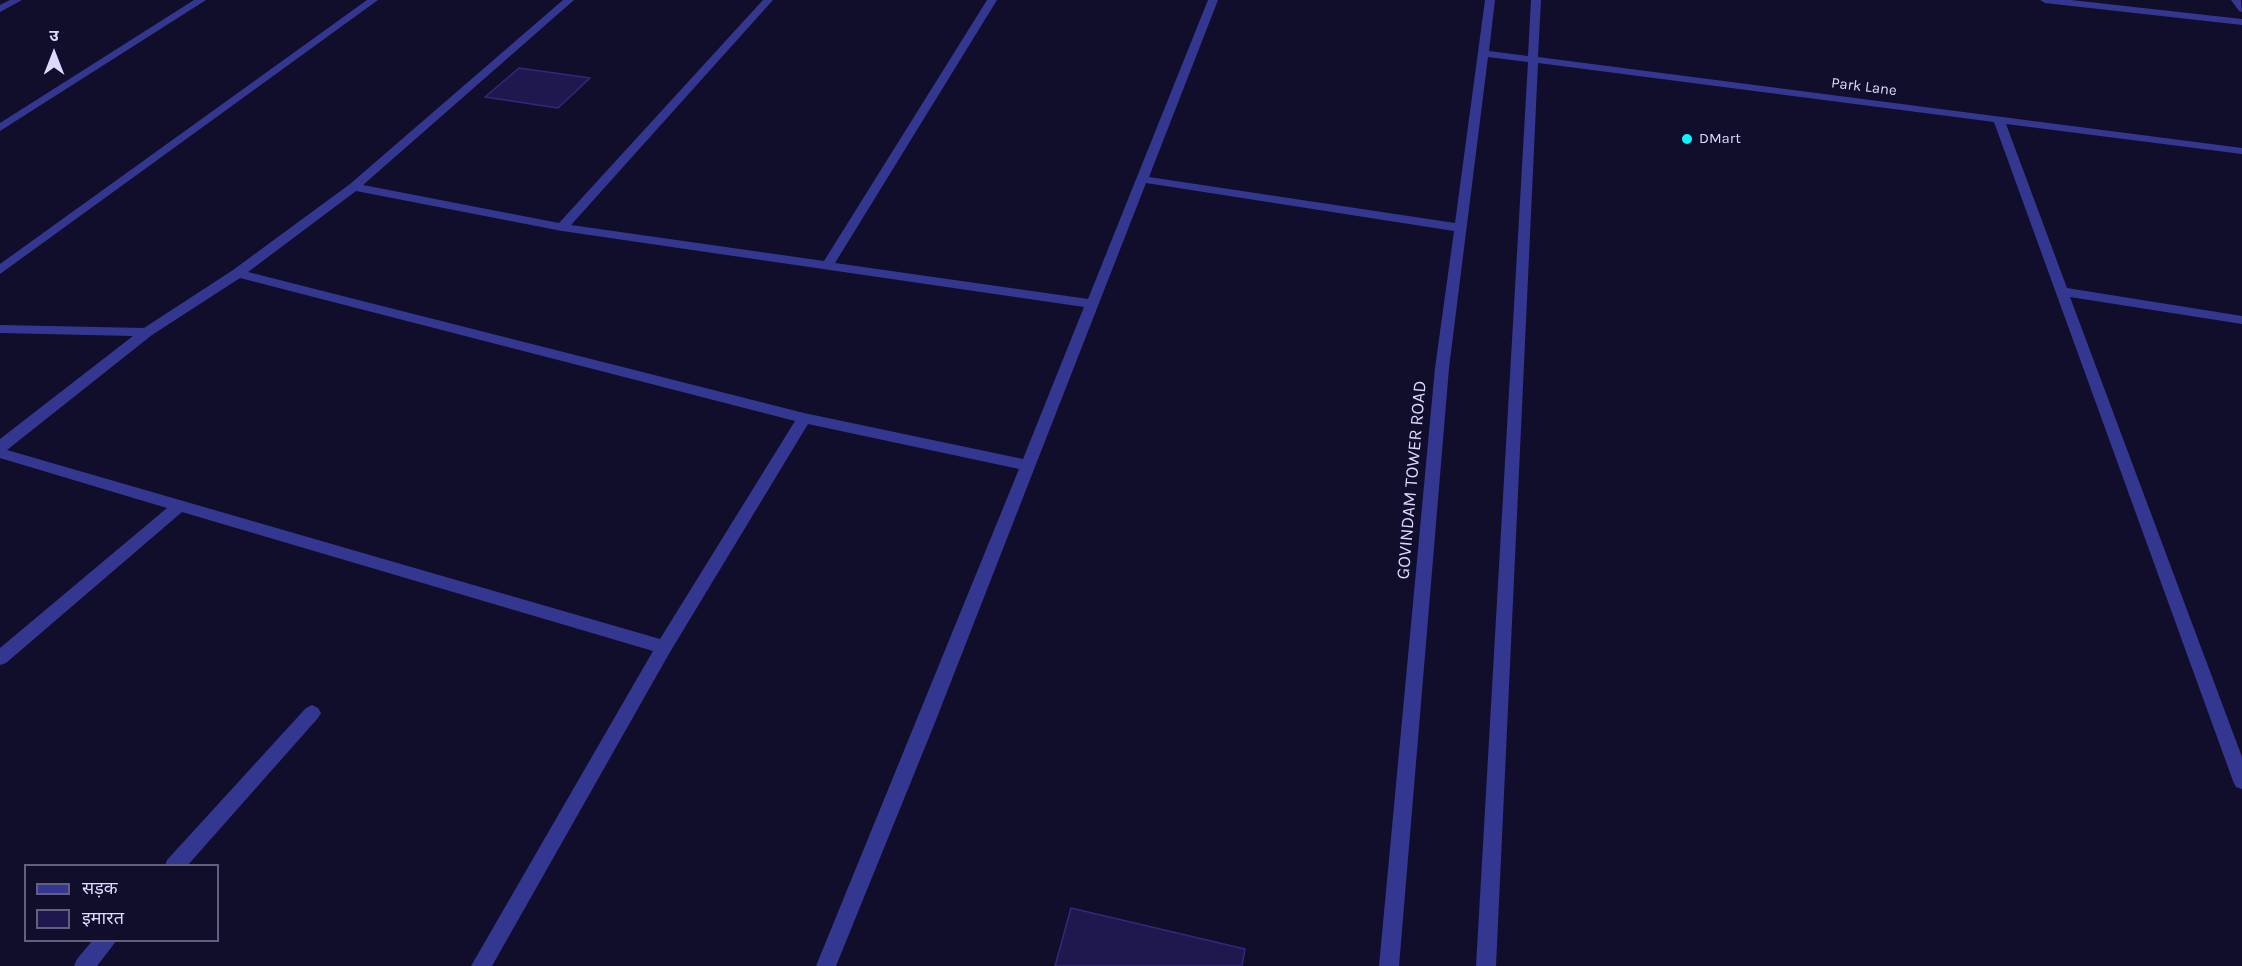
<!DOCTYPE html>
<meta charset="utf-8">
<style>
body{margin:0}
#map{position:relative;width:2242px;height:966px;overflow:hidden;background:#110e2c;font-family:Karla,"Noto Sans Devanagari",sans-serif}
canvas{display:block}
.legend{position:absolute;left:24px;top:864px;width:195px;height:78px;box-sizing:border-box;background:#110e2c;border:2px solid #625f80;margin:0;padding:8px 10px;list-style:none;font-size:18px;color:#dbd9ff}
.legend li{display:flex;align-items:center;gap:12px;height:30px}
.legend b{width:30px;border:2px solid #625f80}
.north{position:absolute;left:24px;top:24px;width:60px;height:60px;-webkit-text-stroke:4px #110e2c;paint-order:stroke;rotate:0deg;font-size:16px;font-weight:700;line-height:24px;text-align:center;color:#dbd9ff}
.north::after{content:'';display:block;margin:auto;width:21px;height:27px;background:#dbd9ff;clip-path:polygon(50% 0,100% 100%,50% 72%,0 100%)}
</style>
<div id="map">
<canvas width="2242" height="966"></canvas>
<ul class="legend">
<li><b style="height:8px;background:#343790"></b>सड़क</li>
<li><b style="height:16px;background:#1f184f"></b>इमारत</li>
</ul>
<div class="north">उ</div>
</div>
<script>
const ctx = document.querySelector('canvas').getContext('2d');
ctx.lineJoin = 'round';
function fillPath(path, color) {
  ctx.fillStyle = color;
  ctx.fill(path, 'evenodd');
}
function poly(rows) {
  const path = new Path2D();
  for (const r of rows) {
    path.moveTo(r[0], r[1]);
    for (let i = 2; i < r.length; i += 2) path.lineTo(r[i], r[i + 1]);
  }
  return path;
}
function stroke(path, color, width, dash) {
  ctx.strokeStyle = color;
  ctx.lineWidth = width;
  ctx.lineCap = dash ? 'butt' : 'round';
  ctx.setLineDash(dash || []);
  ctx.stroke(path);
}
function label(font, color, halo, rows, align = 'center') {
  ctx.font = font + ' Karla,sans-serif';
  ctx.lineWidth = 4.5;
  ctx.setLineDash([]);
  ctx.textBaseline = 'middle';
  ctx.strokeStyle = halo;
  ctx.fillStyle = color;
  for (const [text, x, y, turn = 0] of rows) {
    ctx.save();
    ctx.translate(x, y);
    ctx.rotate((+turn || 0) * Math.PI / 180);
    ctx.textAlign = isNaN(turn) ? turn : align;
    if (halo) ctx.strokeText(text, 0, 0);
    ctx.fillText(text, 0, 0);
    ctx.restore();
  }
}
const building = poly([
 [519,68,590,78,558,108,485,97,519,68],
 [1071,908,1245,949,1242,966,1055,966,1071,908]
]);
const minor = poly([
 [10,0,22,0,0,12,0,5,10,0],
 [194,0,206,0,0,131,0,123,194,0],
 [367,0,378,0,0,274,0,264,367,0],
 [563,0,574,0,363,185,559,223,763,0,773,0,571,225,824,261,987,0,997,0,835,263,1088,299,1208,0,1218,0,1149,177,1455,223,1485,0,1495,0,1489,51,1528,56,1531,0,1541,0,1538,57,2242,148,2242,154,2006,124,2067,288,2242,316,2242,324,2070,297,2242,757,2242,789,2236,787,2233,781,1994,122,1538,63,1496,966,1476,966,1528,62,1488,57,1449,368,1399,966,1379,966,1435,368,1454,231,1146,183,934,725,836,966,816,966,1019,469,808,424,670,652,492,966,471,966,653,651,182,512,6,663,0,665,0,648,167,508,0,458,0,439,133,336,0,333,0,325,144,328,233,270,350,184,563,0],
 [356,191,562,231,1084,307,1023,459,804,413,248,272,356,191],
 [240,278,795,421,660,639,7,450,152,335,240,278],
 [2040,0,2071,0,2242,19,2242,25,2045,3,2040,0],
 [2231,0,2241,0,2242,12,2239,11,2231,0],
 [312,705,318,708,321,713,318,718,187,866,165,866,167,860,306,708,312,705],
 [93,940,117,940,97,966,74,966,77,959,93,940]
]);
const markers = [
 [1687,139,6,"#05f8ff"]
];
const farStreetnames = [
 ["Park Lane",1864,87,7]
];
const farPoinames = [
 ["DMart",1699,139]
];
const streetNames = [
 ["GOVINDAM TOWER ROAD",1412,480,-85]
];
fillPath(building, '#1f184f');
stroke(building, '#32287d', 1.5);
fillPath(minor, '#343790');
for (const [x, y, r, color] of markers) {
  const dot = new Path2D();
  dot.arc(x, y, r, 0, 2 * Math.PI);
  ctx.fillStyle = color;
  ctx.fill(dot);
  stroke(dot, '#110e2c', 2);
}
label('15px', '#dbd9ff', '#110e2c', farStreetnames);
label('15px', '#dbd9ff', '#110e2c', farPoinames, 'left');
label('18px', '#dbd9ff', '#110e2c', streetNames);
</script>
